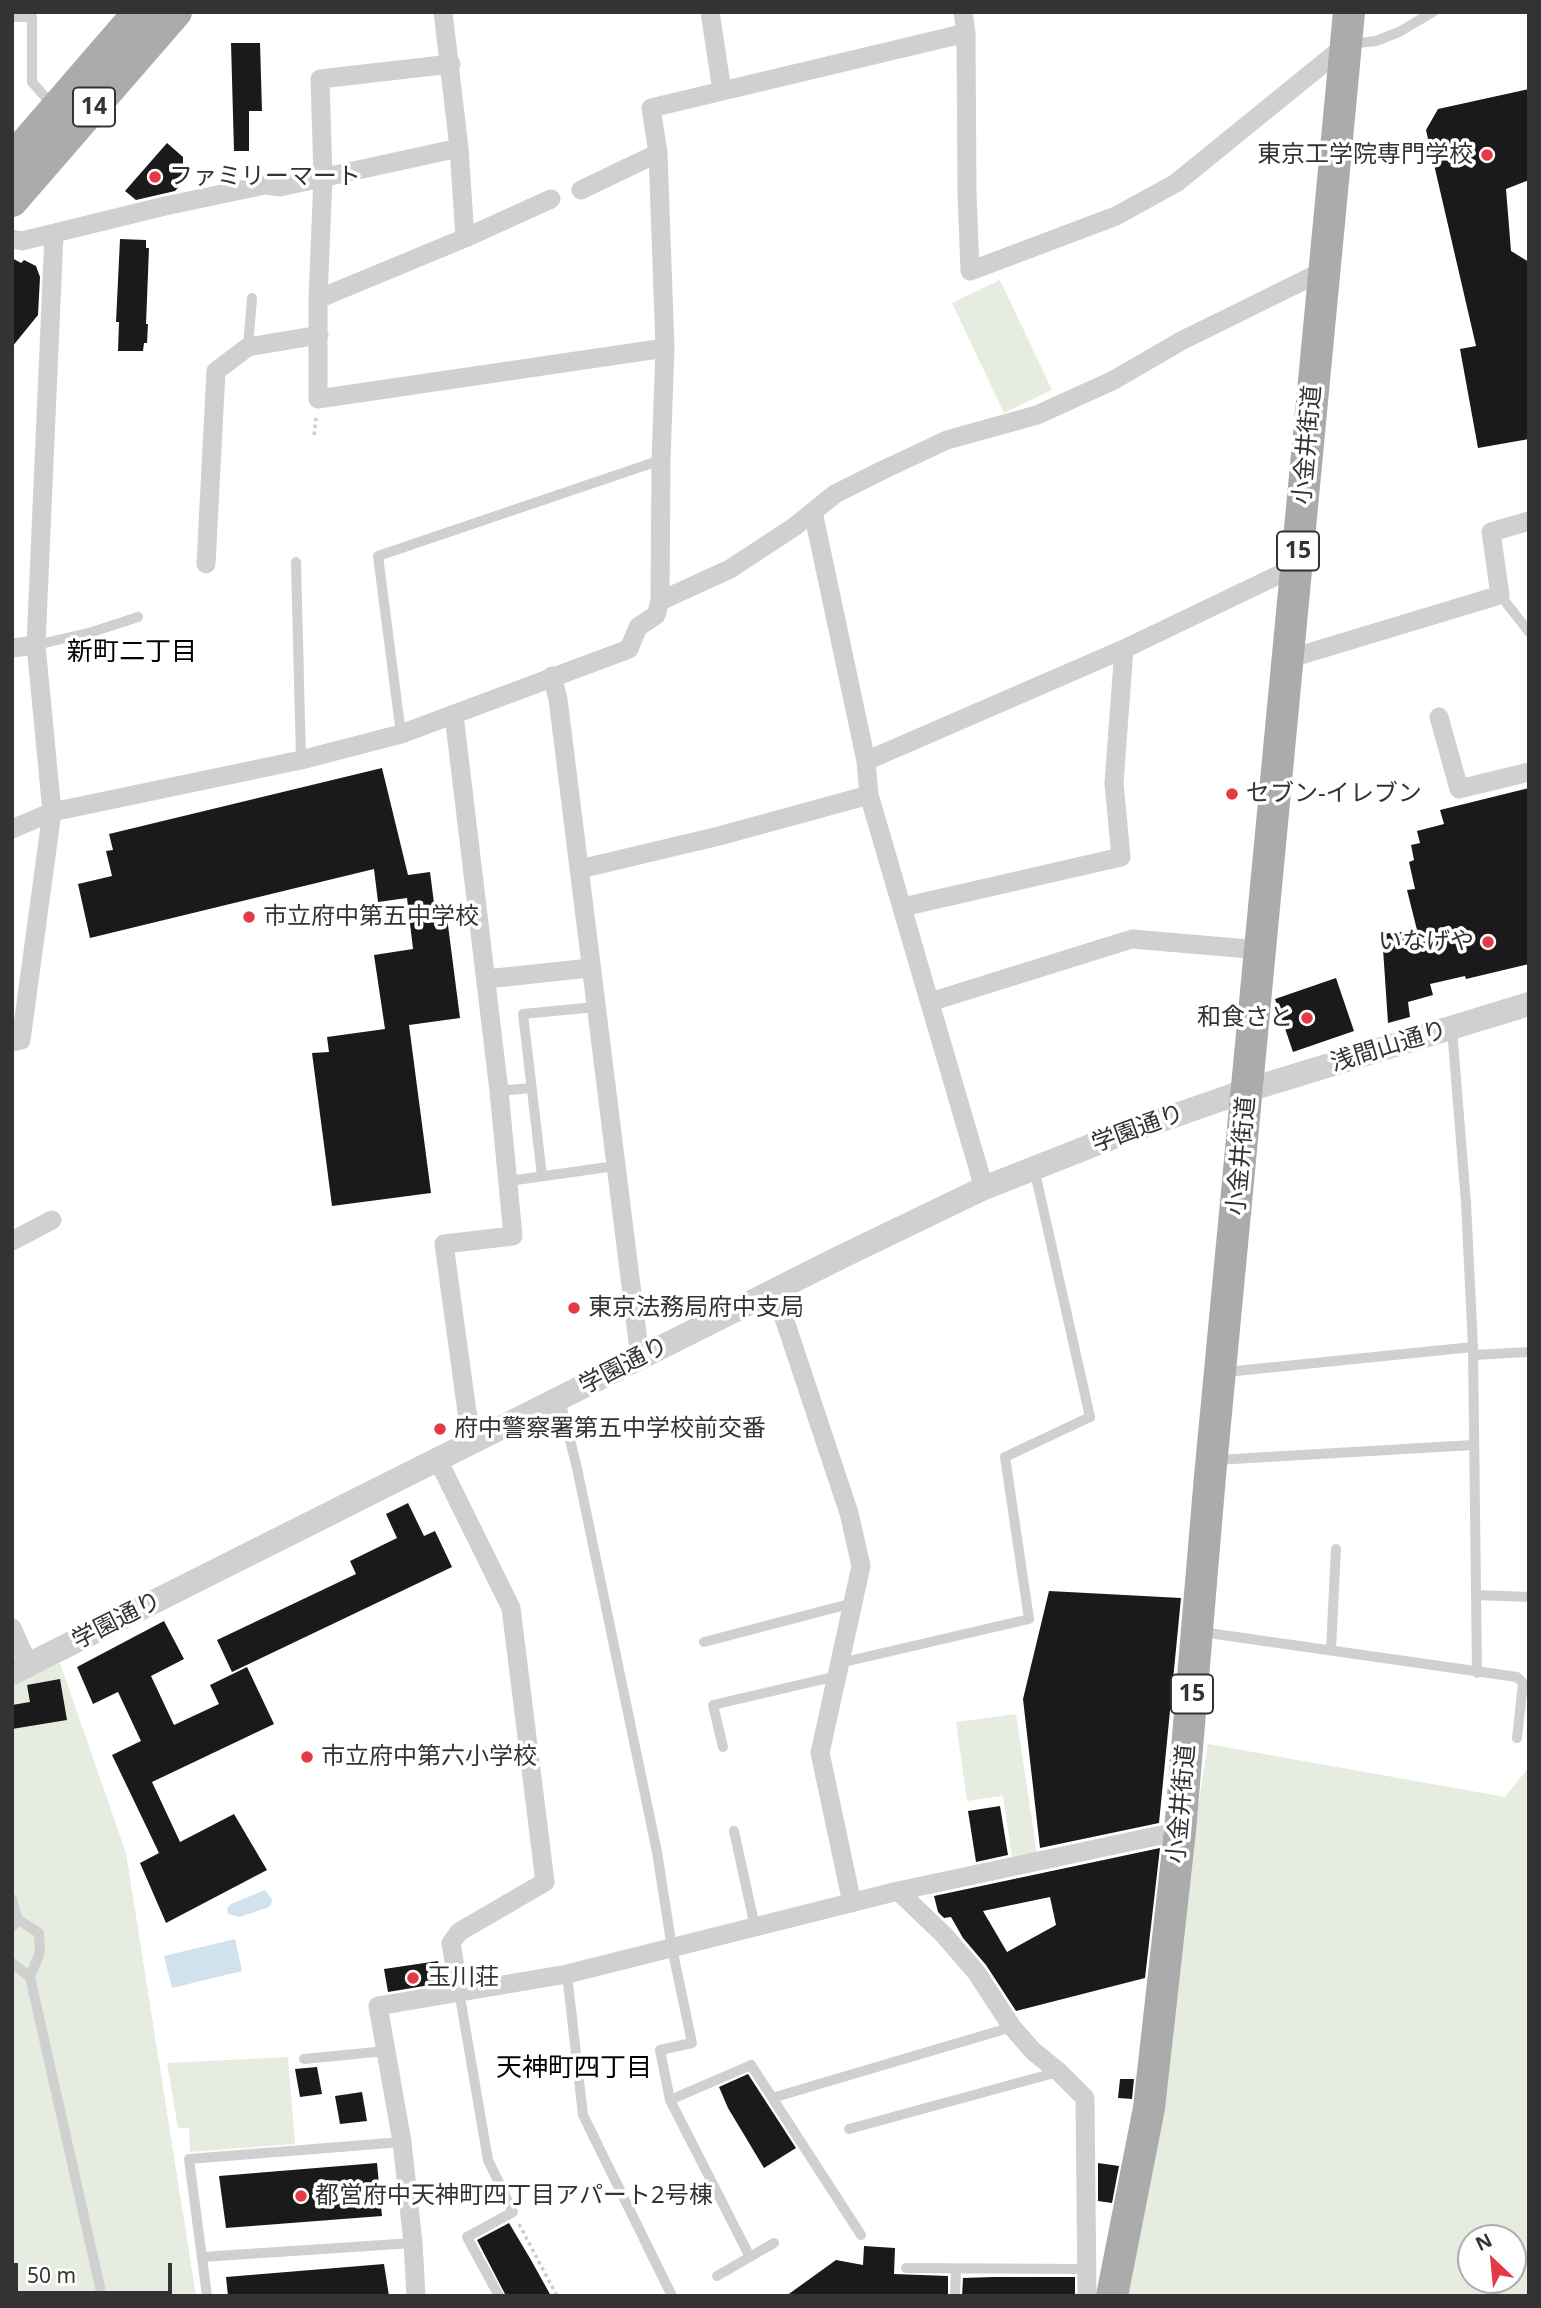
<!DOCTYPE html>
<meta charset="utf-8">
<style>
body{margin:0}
#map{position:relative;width:1541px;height:2308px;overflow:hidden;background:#fff;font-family:"Noto Sans",sans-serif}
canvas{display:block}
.frame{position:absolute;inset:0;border:14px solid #333;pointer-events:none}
.north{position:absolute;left:1457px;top:2224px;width:70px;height:70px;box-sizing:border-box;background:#fff;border:2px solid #adadad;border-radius:50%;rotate:334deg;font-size:19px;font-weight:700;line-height:28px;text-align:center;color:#333}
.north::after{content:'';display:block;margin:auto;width:24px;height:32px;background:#e63946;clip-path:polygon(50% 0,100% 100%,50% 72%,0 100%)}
.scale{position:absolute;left:14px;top:2263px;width:158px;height:32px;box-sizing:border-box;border:4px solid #333;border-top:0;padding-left:9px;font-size:21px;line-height:24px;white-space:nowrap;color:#333;-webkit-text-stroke:5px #fff;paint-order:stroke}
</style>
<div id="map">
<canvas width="1541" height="2308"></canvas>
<div class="frame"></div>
<div class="north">N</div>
<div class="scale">50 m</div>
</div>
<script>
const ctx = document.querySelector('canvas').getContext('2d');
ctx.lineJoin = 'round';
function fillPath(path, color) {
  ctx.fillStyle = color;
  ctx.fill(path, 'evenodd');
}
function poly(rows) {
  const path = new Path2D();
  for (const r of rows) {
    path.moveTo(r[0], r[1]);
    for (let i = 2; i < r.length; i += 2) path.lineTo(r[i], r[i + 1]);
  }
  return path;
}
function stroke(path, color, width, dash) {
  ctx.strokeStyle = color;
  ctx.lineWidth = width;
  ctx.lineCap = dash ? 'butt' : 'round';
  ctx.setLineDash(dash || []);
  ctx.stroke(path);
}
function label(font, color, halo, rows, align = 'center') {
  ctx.font = font + ' "Noto Sans","Noto Sans JP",sans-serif';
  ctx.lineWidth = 7;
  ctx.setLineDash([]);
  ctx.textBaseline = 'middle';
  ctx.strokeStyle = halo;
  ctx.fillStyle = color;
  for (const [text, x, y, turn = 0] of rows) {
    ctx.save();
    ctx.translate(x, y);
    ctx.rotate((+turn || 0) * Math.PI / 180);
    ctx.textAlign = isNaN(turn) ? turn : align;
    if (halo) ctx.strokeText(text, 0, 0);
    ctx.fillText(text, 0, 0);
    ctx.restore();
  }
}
const green = poly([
 [1000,280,1052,390,1004,413,952,303],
 [60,1663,126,1853,196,2296,12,2296,12,1685],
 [1016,1714,1037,1854,1012,1857,1003,1796,967,1801,956,1722],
 [1208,1744,1505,1797,1529,1767,1529,2296,1120,2296],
 [1471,2238,1513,2238,1513,2280,1471,2280],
 [288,2057,295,2144,190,2152,189,2128,178,2128,167,2063]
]);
const water = poly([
 [265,1890,272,1899,271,1905,267,1908,239,1917,228,1914,227,1908,231,1904],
 [235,1939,242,1971,172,1988,164,1956]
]);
const building = poly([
 [231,43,260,43,262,111,249,111,249,151,234,151],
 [1529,89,1529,180,1506,189,1511,251,1529,262,1529,439,1478,448,1460,349,1476,346,1426,130,1438,109],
 [167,143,183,157,183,182,175,191,136,200,125,191],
 [120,239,146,240,146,248,149,248,146,324,148,324,147,343,144,343,143,351,118,351,119,322,116,322],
 [12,258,21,263,24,260,36,266,40,277,38,315,12,347],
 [382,768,408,875,430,872,434,903,445,902,460,1018,409,1025,431,1193,332,1206,312,1053,329,1052,327,1037,385,1029,374,955,413,949,407,898,378,902,374,869,90,938,78,884,112,876,106,851,113,850,109,834],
 [1529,788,1529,964,1466,979,1465,976,1430,984,1433,995,1408,1002,1410,1017,1388,1023,1382,934,1417,930,1407,890,1415,889,1409,862,1414,860,1411,845,1420,843,1417,831,1444,824,1440,810],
 [1336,978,1354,1031,1293,1052,1275,999],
 [408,1503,424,1536,435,1531,452,1567,232,1672,217,1640,356,1574,350,1561,397,1538,386,1514],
 [1049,1591,1181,1598,1159,1823,1040,1848,1023,1699],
 [164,1621,184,1659,151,1676,174,1725,219,1704,210,1685,247,1667,274,1724,152,1782,180,1842,234,1814,267,1870,166,1923,140,1863,159,1853,112,1755,141,1741,118,1692,93,1704,77,1667],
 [60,1679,67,1720,12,1729,12,1705,30,1702,27,1685],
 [1000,1806,1008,1855,976,1862,968,1811],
 [1160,1848,1145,1978,1016,2011,986,1965,963,1938,951,1917,944,1918,938,1912,934,1896],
 [1050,1897,1056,1925,1007,1952,983,1911],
 [438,1961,442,1983,388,1992,384,1969],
 [317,2067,322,2094,300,2097,295,2069],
 [748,2074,796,2148,764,2168,728,2108,719,2087],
 [1120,2079,1134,2079,1132,2099,1118,2098],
 [362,2092,367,2121,340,2124,335,2096],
 [377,2163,382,2216,226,2228,219,2176],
 [1098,2163,1119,2166,1112,2203,1098,2201],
 [509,2223,531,2260,551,2296,506,2296,477,2240],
 [864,2246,895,2248,894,2274,948,2276,948,2296,786,2296,836,2260,863,2265],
 [384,2264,389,2296,228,2296,226,2277],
 [993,2277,1075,2277,1075,2296,962,2296,963,2278]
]);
const path = poly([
 [314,435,316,418],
 [519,2224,557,2296]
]);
const service = poly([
 [12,17,32,17,32,82,52,105],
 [1350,44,1376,41,1399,32,1433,12],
 [248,347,252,298],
 [296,562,301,760],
 [1500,595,1529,632],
 [36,645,92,632,138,617],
 [401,734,378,556,661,460],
 [1452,1029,1466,1203,1473,1347,1477,1673],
 [499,1091,531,1088],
 [542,1176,523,1014,595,1007],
 [509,1181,615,1166],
 [1473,1355,1529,1352],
 [1226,1372,1473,1347],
 [560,1400,577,1468,657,1852,672,1948,692,2043,660,2050,670,2100,750,2257],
 [1216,1460,1473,1445],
 [1476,1595,1529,1597],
 [1201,1632,1517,1677,1523,1683,1517,1738],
 [704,1642,853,1603],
 [1331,1649,1336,1549],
 [840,1663,1029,1619,1005,1457,1090,1417,1034,1168],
 [723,1747,713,1705,837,1676],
 [734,1831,755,1927],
 [12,1899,17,1919,12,1927],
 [17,1919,39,1933,40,1952,30,1977],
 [12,1963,30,1977,102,2296],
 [567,1974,583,2115,672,2296],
 [459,1991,488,2160,513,2212,467,2237,499,2296],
 [304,2059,386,2051],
 [772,2098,1012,2027],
 [670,2100,751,2065,861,2235],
 [849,2129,1058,2072],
 [202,2257,413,2243],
 [906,2268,1086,2269],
 [717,2276,774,2243],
 [207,2296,189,2159,402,2142],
 [955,2296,956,2269]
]);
const minor = poly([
 [710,12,722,91],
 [963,12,966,33,967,193,970,271,1116,216,1176,183,1346,45],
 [451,64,320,79,323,177,318,299,318,399,665,348],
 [459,148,465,238],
 [581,190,658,153],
 [12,239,22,241,165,206,265,185,280,187,459,148,443,12],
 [318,299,465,238,551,199],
 [813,512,866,761,869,795,984,1188],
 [206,564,216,371,248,347,319,335],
 [660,601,730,569,794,527,835,494,885,469,947,440,1037,415,1114,380,1181,341,1325,270],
 [12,648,36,645],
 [1288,659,1500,595,1491,532,1529,521],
 [552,676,558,699,640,1358],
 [454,715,499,1091,513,1236,444,1244,467,1412,474,1442],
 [1439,717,1459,789,1529,772],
 [866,761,1124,649,1297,566],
 [12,829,52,812,301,760,401,734,629,649,638,627,656,615,660,601,661,460,665,348,658,153,651,108,966,33],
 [580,869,719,836,869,795],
 [903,907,1121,857,1114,783,1124,649],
 [486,979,590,968],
 [930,1002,1132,939,1261,950],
 [12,1042,21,1040,52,812,36,645,54,234],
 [12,1241,52,1220],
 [775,1291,849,1513,861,1566,820,1753,852,1903],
 [438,1460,511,1608,545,1882,459,1932,451,1943,459,1991],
 [12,1628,29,1666],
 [898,1891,944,1935,976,1972,1012,2027,1033,2051,1059,2072,1085,2098,1087,2296],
 [416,2296,413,2243,402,2142,378,2006,567,1974,898,1891,1180,1831]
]);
const tertiary = poly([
 [12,1673,843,1256,984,1188,1116,1136,1248,1090,1529,1004]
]);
const primary = poly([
 [12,159,139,12],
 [12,201,176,12],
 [1112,2296,1149,2108,1180,1831,1210,1476,1349,12]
]);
const markers = [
 [1487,155,7,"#e63946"],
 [155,177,7,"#e63946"],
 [1232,794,7,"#e63946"],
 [249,917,7,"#e63946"],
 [1488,942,7,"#e63946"],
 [1307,1018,7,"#e63946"],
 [574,1308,7,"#e63946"],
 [440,1429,7,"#e63946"],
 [307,1757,7,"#e63946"],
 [413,1978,7,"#e63946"],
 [301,2196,7,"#e63946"]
];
const shields = [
 [94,107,42],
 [1298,551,42],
 [1192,1694,42]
];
const shieldNames = [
 ["14",94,107],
 ["15",1298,551],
 ["15",1192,1694]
];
const poiNames = [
 ["東京工学院専門学校",1473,155,"right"],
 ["ファミリーマート",169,177],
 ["セブン-イレブン",1246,794],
 ["市立府中第五中学校",263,917],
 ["いなげや",1474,942,"right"],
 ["和食さと",1293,1018,"right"],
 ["東京法務局府中支局",588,1308],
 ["府中警察署第五中学校前交番",454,1429],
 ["市立府中第六小学校",321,1757],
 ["玉川荘",427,1978],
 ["都営府中天神町四丁目アパート2号棟",315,2196]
];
const streetNames = [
 ["小金井街道",1308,445,-85],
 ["浅間山通り",1389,1047,-17],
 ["学園通り",1138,1129,-20],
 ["小金井街道",1242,1156,-85],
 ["学園通り",624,1366,-27],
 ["学園通り",117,1621,-27],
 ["小金井街道",1182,1804,-85]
];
const neighbourhoodNames = [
 ["新町二丁目",132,653],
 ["天神町四丁目",574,2069]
];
fillPath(green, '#e6ecdf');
fillPath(water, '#cfe2ee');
fillPath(building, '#1a1a1a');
stroke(path, '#cdcdcd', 3.5, [3.5, 3.5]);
stroke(service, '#d0d0d0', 10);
stroke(minor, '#d0d0d0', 19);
stroke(tertiary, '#d0d0d0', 24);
stroke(primary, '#ababab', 32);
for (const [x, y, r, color] of markers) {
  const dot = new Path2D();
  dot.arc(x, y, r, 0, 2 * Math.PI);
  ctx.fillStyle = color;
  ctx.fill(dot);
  stroke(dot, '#fff', 2.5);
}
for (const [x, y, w] of shields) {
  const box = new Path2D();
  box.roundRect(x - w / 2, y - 19.5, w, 39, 5);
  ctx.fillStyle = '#fff';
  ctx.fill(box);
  stroke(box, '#333', 2);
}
label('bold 23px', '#333', null, shieldNames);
label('24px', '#333', '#fff', poiNames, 'left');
label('24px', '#333', '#fff', streetNames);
label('26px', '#000', '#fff', neighbourhoodNames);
</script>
